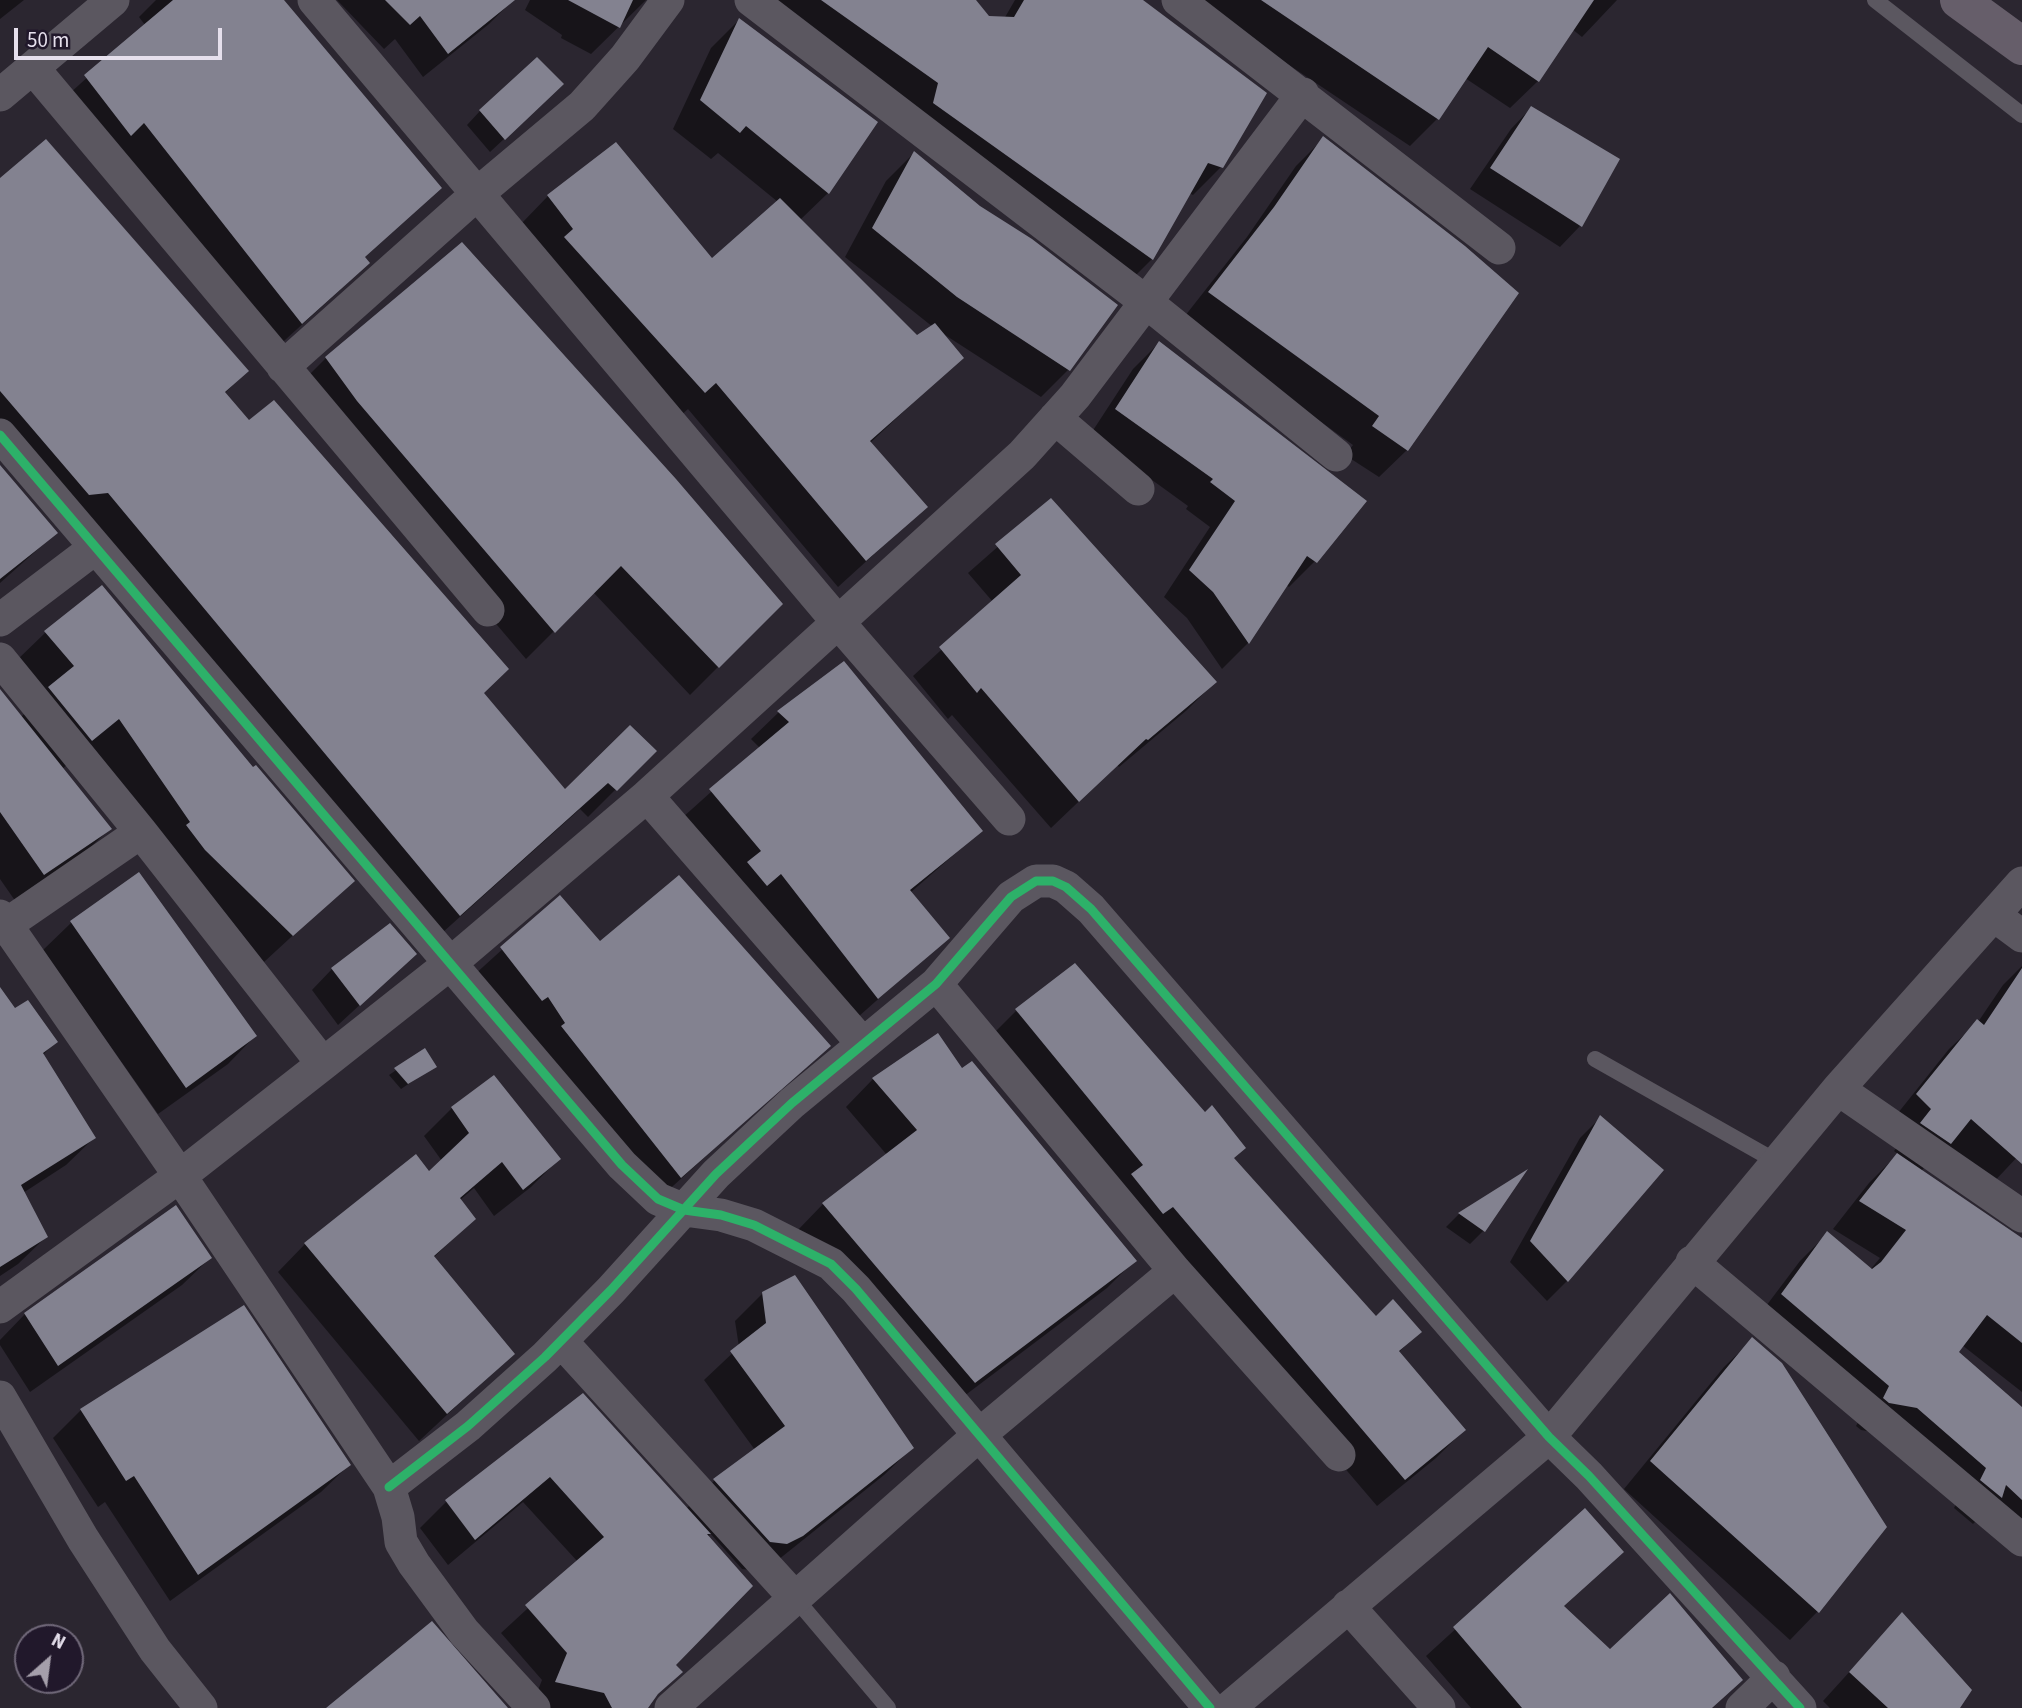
<!DOCTYPE html>
<style>
body{margin:0}
#map{position:relative;width:2022px;height:1708px;overflow:hidden;background:#2b2630;font-family:"Source Sans 3",sans-serif}
canvas{display:block}
.north{position:absolute;left:14px;top:1624px;width:70px;height:70px;box-sizing:border-box;background:#21182b;border:2px solid #706879;border-radius:50%;rotate:28deg;font-size:19px;font-weight:700;line-height:28px;text-align:center;color:#e6e0ed}
.north::after{content:'';display:block;margin:auto;width:24px;height:32px;background:#a59fab;clip-path:polygon(50% 0,100% 100%,50% 72%,0 100%)}
.scale{position:absolute;left:14px;top:28px;width:208px;height:32px;box-sizing:border-box;border:4px solid #e6e0ed;border-top:0;padding-left:9px;font-size:21px;line-height:24px;white-space:nowrap;color:#e6e0ed;-webkit-text-stroke:5px #21182b;paint-order:stroke}
</style>
<div id="map">
<canvas width="2022" height="1708"></canvas>
<div class="north">N</div>
<div class="scale">50 m</div>
</div>
<script>
const ctx = document.querySelector('canvas').getContext('2d');
ctx.lineJoin = 'round';
function fillPath(path, color) {
  ctx.fillStyle = color;
  ctx.fill(path, 'evenodd');
}
function poly(rows) {
  const path = new Path2D();
  for (const r of rows) {
    path.moveTo(r[0], r[1]);
    for (let i = 2; i < r.length; i += 2) path.lineTo(r[i], r[i + 1]);
  }
  return path;
}
function stroke(path, color, width, dash) {
  ctx.strokeStyle = color;
  ctx.lineWidth = width;
  ctx.lineCap = dash ? 'butt' : 'round';
  ctx.setLineDash(dash || []);
  ctx.stroke(path);
}
const shadow = poly([
 [0,0,24,0,0,19],
 [156,0,281,0,439,188,364,258,368,262,340,290,274,350,58,104,145,25,139,17],
 [337,0,513,0,489,24,423,77,395,39,384,49],
 [530,0,646,0,591,54,561,38,562,35,525,10],
 [756,0,974,0,988,18,1004,19,1015,0,1140,0,1221,167,1193,195,1189,193,1152,259,1124,287],
 [1192,0,1617,0,1582,37,1572,29,1538,81,1510,108,1465,78,1437,119,1410,146],
 [739,20,828,193,800,220,917,338,933,327,845,257,886,181,914,153,979,207,1069,369,1041,397,942,333,961,358,870,443,926,507,838,587,688,409,677,419,521,224,548,196,712,260,778,202,718,153,711,159,673,129,711,48],
 [548,98,490,152,467,125,480,111],
 [1531,108,1580,226,1560,247,1470,189,1511,129],
 [1323,139,1407,450,1379,477,1345,455,1353,445,1181,321,1247,237,1296,166],
 [0,179,247,371,224,394,565,792,654,751,588,817,580,809,432,942,0,450],
 [1159,343,1315,561,1289,587,1286,585,1248,643,1222,669,1187,618,1164,597,1210,527,1186,509,1188,506,1090,435,1133,369],
 [326,358,781,604,690,695,593,592,526,659,330,429,298,386],
 [0,467,56,533,0,583],
 [1051,500,1215,682,1187,710,1119,767,1117,765,1051,828,952,715,948,719,913,676,993,602,968,573],
 [102,587,253,769,352,881,264,962,91,745,62,769,109,829,82,856,16,902,0,879,0,693,20,718,45,693,17,660,45,633],
 [779,712,981,831,910,893,947,938,849,1025,682,818,760,748,751,739],
 [139,875,255,1036,228,1064,158,1114,43,950,71,923],
 [560,897,599,943,828,1046,653,1204,473,976],
 [415,954,338,1025,312,990,332,969],
 [2022,966,2022,1152,1989,1187,1945,1147,1921,1171,2022,1240,2022,1392,1962,1345,1956,1352,2022,1409,2022,1551,1981,1516,1973,1524,1954,1508,1960,1496,1889,1435,1861,1430,1856,1426,1862,1415,1754,1322,1800,1261,1827,1234,1870,1270,1880,1258,1833,1229,1869,1183,1898,1154,1894,1151,1904,1138,1890,1123,1949,1049,1978,1022,2003,985],
 [0,990,14,1010,55,1042,43,1055,94,1138,66,1165,23,1193,46,1237,18,1264,0,1276],
 [1016,1011,1376,1318,1419,1332,1398,1353,1464,1430,1436,1458,1377,1506,1145,1234,989,1038],
 [424,1051,435,1066,401,1089,389,1075],
 [961,1071,1134,1261,1107,1288,947,1409,796,1232,823,1204,887,1155,846,1107,873,1079],
 [452,1108,559,1159,531,1187,494,1216,474,1188,460,1200,474,1219,433,1258,512,1354,419,1441,278,1272,305,1244,429,1174,442,1161,424,1136],
 [1600,1118,1567,1281,1547,1301,1510,1262,1580,1138],
 [1522,1175,1484,1230,1470,1244,1446,1227,1459,1214],
 [210,1258,182,1285,30,1392,0,1345,0,1340,25,1314],
 [763,1293,912,1448,884,1475,773,1564,758,1571,742,1569,710,1533,674,1664,680,1672,644,1708,531,1708,542,1680,501,1633,578,1562,523,1502,448,1565,420,1528,446,1502,582,1396,686,1509,714,1481,755,1450,704,1380,739,1347,735,1321],
 [1752,1340,1885,1526,1817,1612,1790,1640,1624,1489,1724,1367],
 [81,1410,349,1465,321,1492,170,1601,105,1502,98,1507,53,1438],
 [1585,1511,1621,1552,1563,1607,1609,1651,1741,1680,1712,1708,1471,1708,1426,1656],
 [1902,1614,1958,1708,1830,1708,1823,1701]
]);
const building = poly([
 [173,0,284,0,442,188,365,257,370,263,302,324,144,123,131,136,84,75],
 [385,0,515,0,448,54,420,16,410,25],
 [568,0,633,0,620,28],
 [821,0,976,0,989,16,1014,17,1024,0,1143,0,1267,93,1223,168,1208,163,1153,260,933,103,938,83],
 [1261,0,1594,0,1539,82,1488,47,1439,120],
 [739,18,878,122,829,194,746,126,740,133,700,100],
 [537,57,564,84,505,140,479,110],
 [1531,106,1620,159,1582,227,1490,168],
 [1323,136,1465,246,1519,293,1408,451,1372,426,1379,416,1208,292,1274,207],
 [46,139,249,371,225,392,249,420,274,400,509,669,484,693,565,789,630,725,657,751,617,791,608,783,460,916,108,493,89,495,0,391,0,178],
 [616,142,712,258,780,198,917,335,935,323,964,358,870,441,928,507,866,561,716,383,705,393,564,237,573,229,547,195],
 [914,151,980,206,1032,239,1118,305,1070,371,957,297,872,228],
 [462,242,676,479,783,604,719,668,621,566,555,633,357,401,325,357],
 [1159,341,1367,501,1317,563,1307,556,1249,644,1213,592,1189,570,1235,501,1210,482,1213,479,1115,409],
 [0,465,58,533,0,579],
 [1051,498,1217,682,1148,740,1146,739,1079,802,981,688,977,693,939,647,1021,575,995,544],
 [102,585,253,767,256,765,355,881,293,936,205,850,186,825,190,822,119,719,92,741,48,687,74,666,44,631],
 [844,661,983,831,910,890,950,938,878,999,781,874,767,886,747,862,761,851,709,789,789,722,777,711],
 [0,689,112,829,44,875,0,812],
 [139,872,257,1036,186,1088,70,921],
 [679,875,831,1046,681,1178,561,1026,565,1023,548,997,542,1001,500,947,560,895,600,941],
 [390,923,417,954,360,1006,331,968],
 [1075,963,1205,1112,1212,1105,1246,1148,1234,1158,1376,1316,1393,1299,1422,1332,1399,1351,1466,1430,1405,1480,1173,1207,1163,1214,1131,1174,1143,1165,1015,1009],
 [2022,968,2022,1164,1971,1119,1951,1144,1920,1123,1931,1109,1916,1094,1977,1019,1984,1025],
 [0,987,15,1008,28,1000,58,1042,43,1053,96,1138,21,1185,48,1237,0,1267],
 [938,1033,962,1068,972,1061,1137,1261,975,1383,822,1203,917,1130,872,1078],
 [425,1048,437,1067,408,1084,394,1068],
 [494,1075,561,1159,523,1190,502,1162,460,1198,476,1219,434,1256,515,1354,447,1414,304,1243,416,1154,429,1171,469,1133,451,1107],
 [1600,1115,1664,1170,1568,1282,1530,1241],
 [1897,1153,2022,1238,2022,1343,1987,1315,1959,1352,2022,1407,2022,1500,2006,1485,2002,1498,1980,1480,1986,1468,1917,1408,1889,1403,1883,1398,1889,1386,1781,1294,1827,1231,1872,1269,1881,1262,1906,1230,1859,1201],
 [1528,1169,1485,1232,1458,1213],
 [176,1205,212,1258,58,1366,24,1313],
 [795,1275,914,1448,803,1536,787,1544,770,1542,713,1479,785,1426,730,1351,766,1323,762,1292],
 [244,1305,351,1465,198,1575,134,1476,126,1481,80,1409],
 [1752,1337,1782,1363,1887,1527,1819,1613,1650,1461],
 [583,1393,711,1534,707,1534,753,1586,676,1665,683,1672,658,1694,648,1708,612,1708,604,1693,555,1682,567,1653,525,1605,604,1537,550,1477,475,1540,445,1500],
 [1585,1508,1624,1552,1564,1606,1610,1649,1670,1593,1743,1680,1712,1708,1522,1708,1453,1627],
 [1902,1612,1972,1690,1960,1708,1888,1708,1849,1672],
 [432,1621,508,1708,326,1708]
]);
const service = poly([
 [1875,0,2022,115],
 [1595,1059,1779,1163],
 [795,1598,888,1708]
]);
const minor = poly([
 [314,0,837,621,1009,819],
 [751,0,1146,302,1336,455],
 [1178,0,1499,248],
 [33,68,488,610],
 [0,95,113,0],
 [283,367,477,194,582,106,625,58,668,0],
 [1055,418,1138,489],
 [0,435,622,1165,658,1199,684,1210,721,1215,754,1225,831,1264,856,1289,1210,1708],
 [0,620,95,548],
 [0,659,141,832,323,1064],
 [0,916,180,1176,389,1487,398,1517,401,1542,414,1564,464,1632,534,1708],
 [1995,916,2022,936],
 [0,929,141,832],
 [936,984,1175,1271,1339,1455],
 [863,1044,647,796,1022,455,1075,396,1303,94],
 [1838,1089,2022,1216],
 [1692,1262,2022,1540],
 [0,1307,180,1176,323,1064,452,962,647,796],
 [561,1341,795,1598],
 [0,1397,83,1539,155,1650,201,1708],
 [389,1487,468,1426,545,1357,611,1290,716,1174,792,1103,936,984,1011,897,1036,881,1053,881,1066,887,1091,909,1549,1437,1589,1476,1800,1708],
 [1348,1606,1439,1708],
 [671,1708,979,1435,1175,1271],
 [1229,1708,1549,1437,1838,1089,2022,883],
 [1742,1708,1774,1677]
]);
const trunk = poly([
 [1959,0,2022,46]
]);
const cycleway = poly([
 [0,435,622,1165,658,1199,684,1210,721,1215,754,1225,831,1264,856,1289,1210,1708],
 [389,1487,468,1426,545,1357,611,1290,716,1174,792,1103,936,984,1011,897,1036,881,1053,881,1066,887,1091,909,1549,1437,1589,1476,1800,1708]
]);
fillPath(shadow, '#0007');
fillPath(building, '#838290');
stroke(service, '#5b5760', 16);
stroke(minor, '#5b5760', 33);
stroke(trunk, '#665e6a', 38);
stroke(cycleway, '#2db169', 9);
</script>
